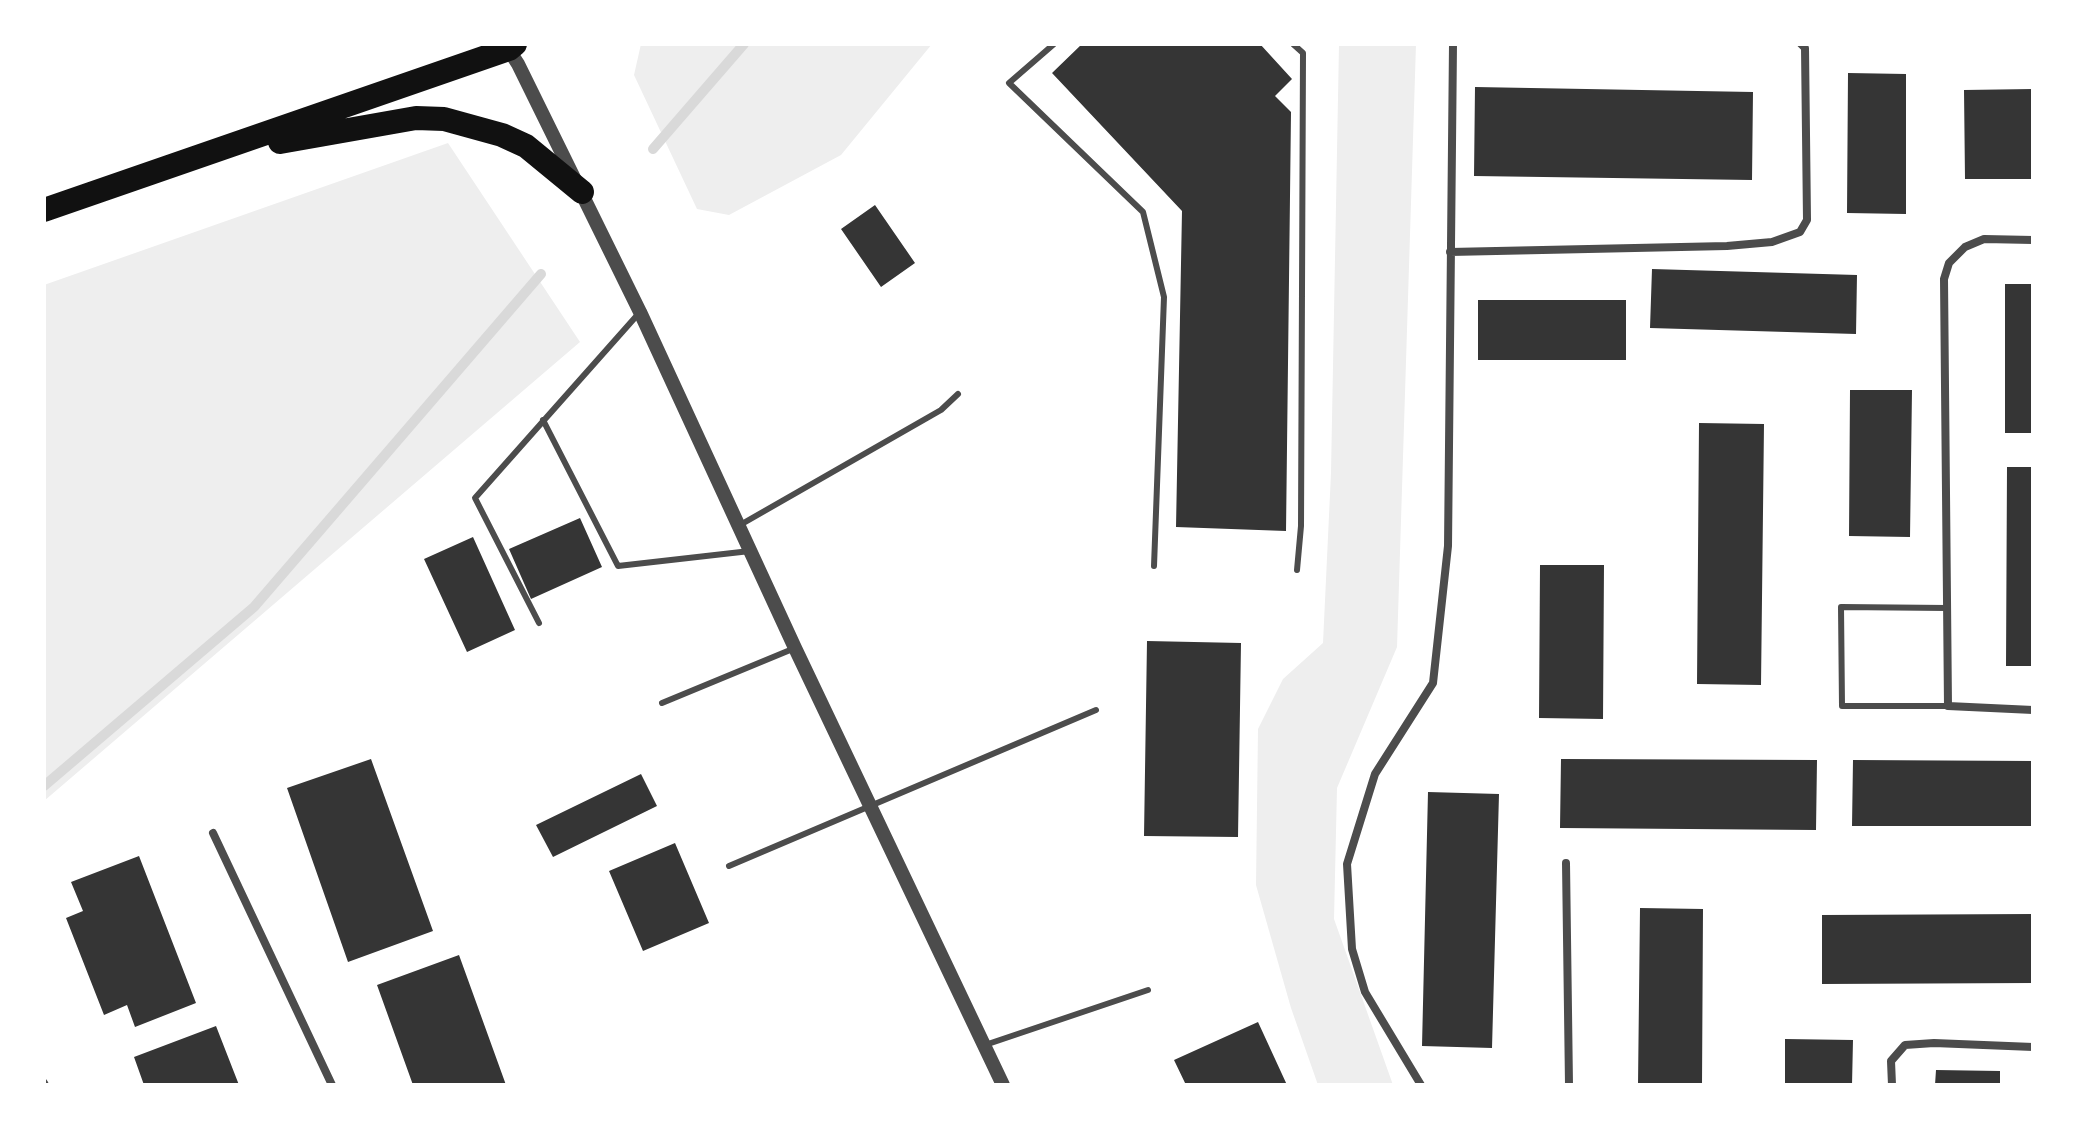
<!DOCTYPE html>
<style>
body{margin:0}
#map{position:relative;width:2077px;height:1129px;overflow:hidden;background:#fff;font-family:Manrope,sans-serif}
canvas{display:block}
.frame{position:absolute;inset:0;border:46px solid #fff;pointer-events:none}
</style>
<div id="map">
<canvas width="2077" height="1129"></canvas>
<div class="frame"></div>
</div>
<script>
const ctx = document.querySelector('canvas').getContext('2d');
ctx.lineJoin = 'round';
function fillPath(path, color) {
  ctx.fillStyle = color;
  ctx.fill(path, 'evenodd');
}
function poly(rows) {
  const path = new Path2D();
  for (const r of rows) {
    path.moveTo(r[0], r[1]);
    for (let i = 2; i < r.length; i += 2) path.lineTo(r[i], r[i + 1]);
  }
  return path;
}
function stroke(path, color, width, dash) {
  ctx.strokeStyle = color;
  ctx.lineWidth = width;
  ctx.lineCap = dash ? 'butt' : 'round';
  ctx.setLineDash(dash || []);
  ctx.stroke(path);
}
const green = poly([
 [641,44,932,44,841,155,729,215,697,209,634,75],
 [1339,44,1416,44,1397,647,1337,788,1334,919,1393,1085,1318,1085,1291,1008,1256,885,1258,729,1283,679,1323,643,1331,473],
 [448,143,580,342,44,801,44,285]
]);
const stream = poly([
 [653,149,744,44],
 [44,786,254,607,541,274]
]);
const building = poly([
 [1082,44,1260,44,1292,79,1275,96,1291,112,1286,531,1176,527,1182,211,1052,73],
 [1848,73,1906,74,1906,214,1847,213],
 [1475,87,1753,92,1752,180,1474,176],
 [2033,89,2033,179,1965,179,1964,90],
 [875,205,915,263,881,287,841,229],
 [1652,269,1857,275,1856,334,1650,328],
 [2005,284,2033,284,2033,433,2005,433],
 [1478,300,1626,300,1626,360,1478,360],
 [1850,390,1912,390,1910,537,1849,536],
 [1699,423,1764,424,1761,685,1697,684],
 [2007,467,2033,467,2033,666,2006,666],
 [580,518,602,567,531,599,509,549],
 [473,537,515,630,467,652,424,559],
 [1540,565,1604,565,1603,719,1539,718],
 [1147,641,1241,643,1238,837,1144,836],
 [371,759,433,931,348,962,287,788],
 [1561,759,1817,760,1816,830,1560,828],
 [1853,760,2033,761,2033,826,1852,826],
 [641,774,657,806,553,857,536,825],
 [1428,792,1499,794,1492,1048,1422,1046],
 [675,843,709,923,643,951,609,871],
 [139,856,196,1003,135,1027,127,1005,104,1015,66,918,83,911,71,882],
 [1640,908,1703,909,1702,1085,1638,1085],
 [2033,914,2033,983,1822,984,1822,915],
 [459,955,506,1085,413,1085,377,985],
 [1258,1022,1287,1085,1186,1085,1174,1060],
 [216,1026,239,1085,144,1085,134,1057],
 [1785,1039,1853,1040,1852,1085,1785,1085],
 [1936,1070,2000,1071,2000,1085,1935,1085]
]);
const service = poly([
 [1054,44,1009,83,1143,212,1164,297,1154,566],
 [1293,44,1303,53,1301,526,1297,570],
 [543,420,618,566,750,551],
 [740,525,941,410,958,394],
 [1947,608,1841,607,1842,706,1948,706],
 [539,623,475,498,640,312],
 [662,703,795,648],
 [729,866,1096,710],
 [985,1045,1148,990]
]);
const minor = poly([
 [2033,240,1984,239,1965,247,1949,263,1944,279,1948,706,2033,710],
 [1450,252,1727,246,1772,242,1800,232,1807,220,1805,48,1801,44],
 [213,833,332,1085],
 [1566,863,1569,1085],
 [44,1083,45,1085],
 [1421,1085,1365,992,1352,949,1347,864,1375,774,1433,683,1448,546,1453,44],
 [1892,1085,1891,1061,1905,1045,1934,1043,2033,1047]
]);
const tertiary = poly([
 [505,44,518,64,640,312,795,648,1003,1085]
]);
const motorway = poly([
 [280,142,416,118,444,119,502,135,526,146,582,192],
 [44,210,509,49,515,44]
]);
fillPath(green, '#eee');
stroke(stream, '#d9d9d9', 10);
fillPath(building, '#353535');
stroke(service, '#4c4c4c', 6);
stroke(minor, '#4c4c4c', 8);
stroke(tertiary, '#4c4c4c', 14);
stroke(motorway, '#111', 24);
</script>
